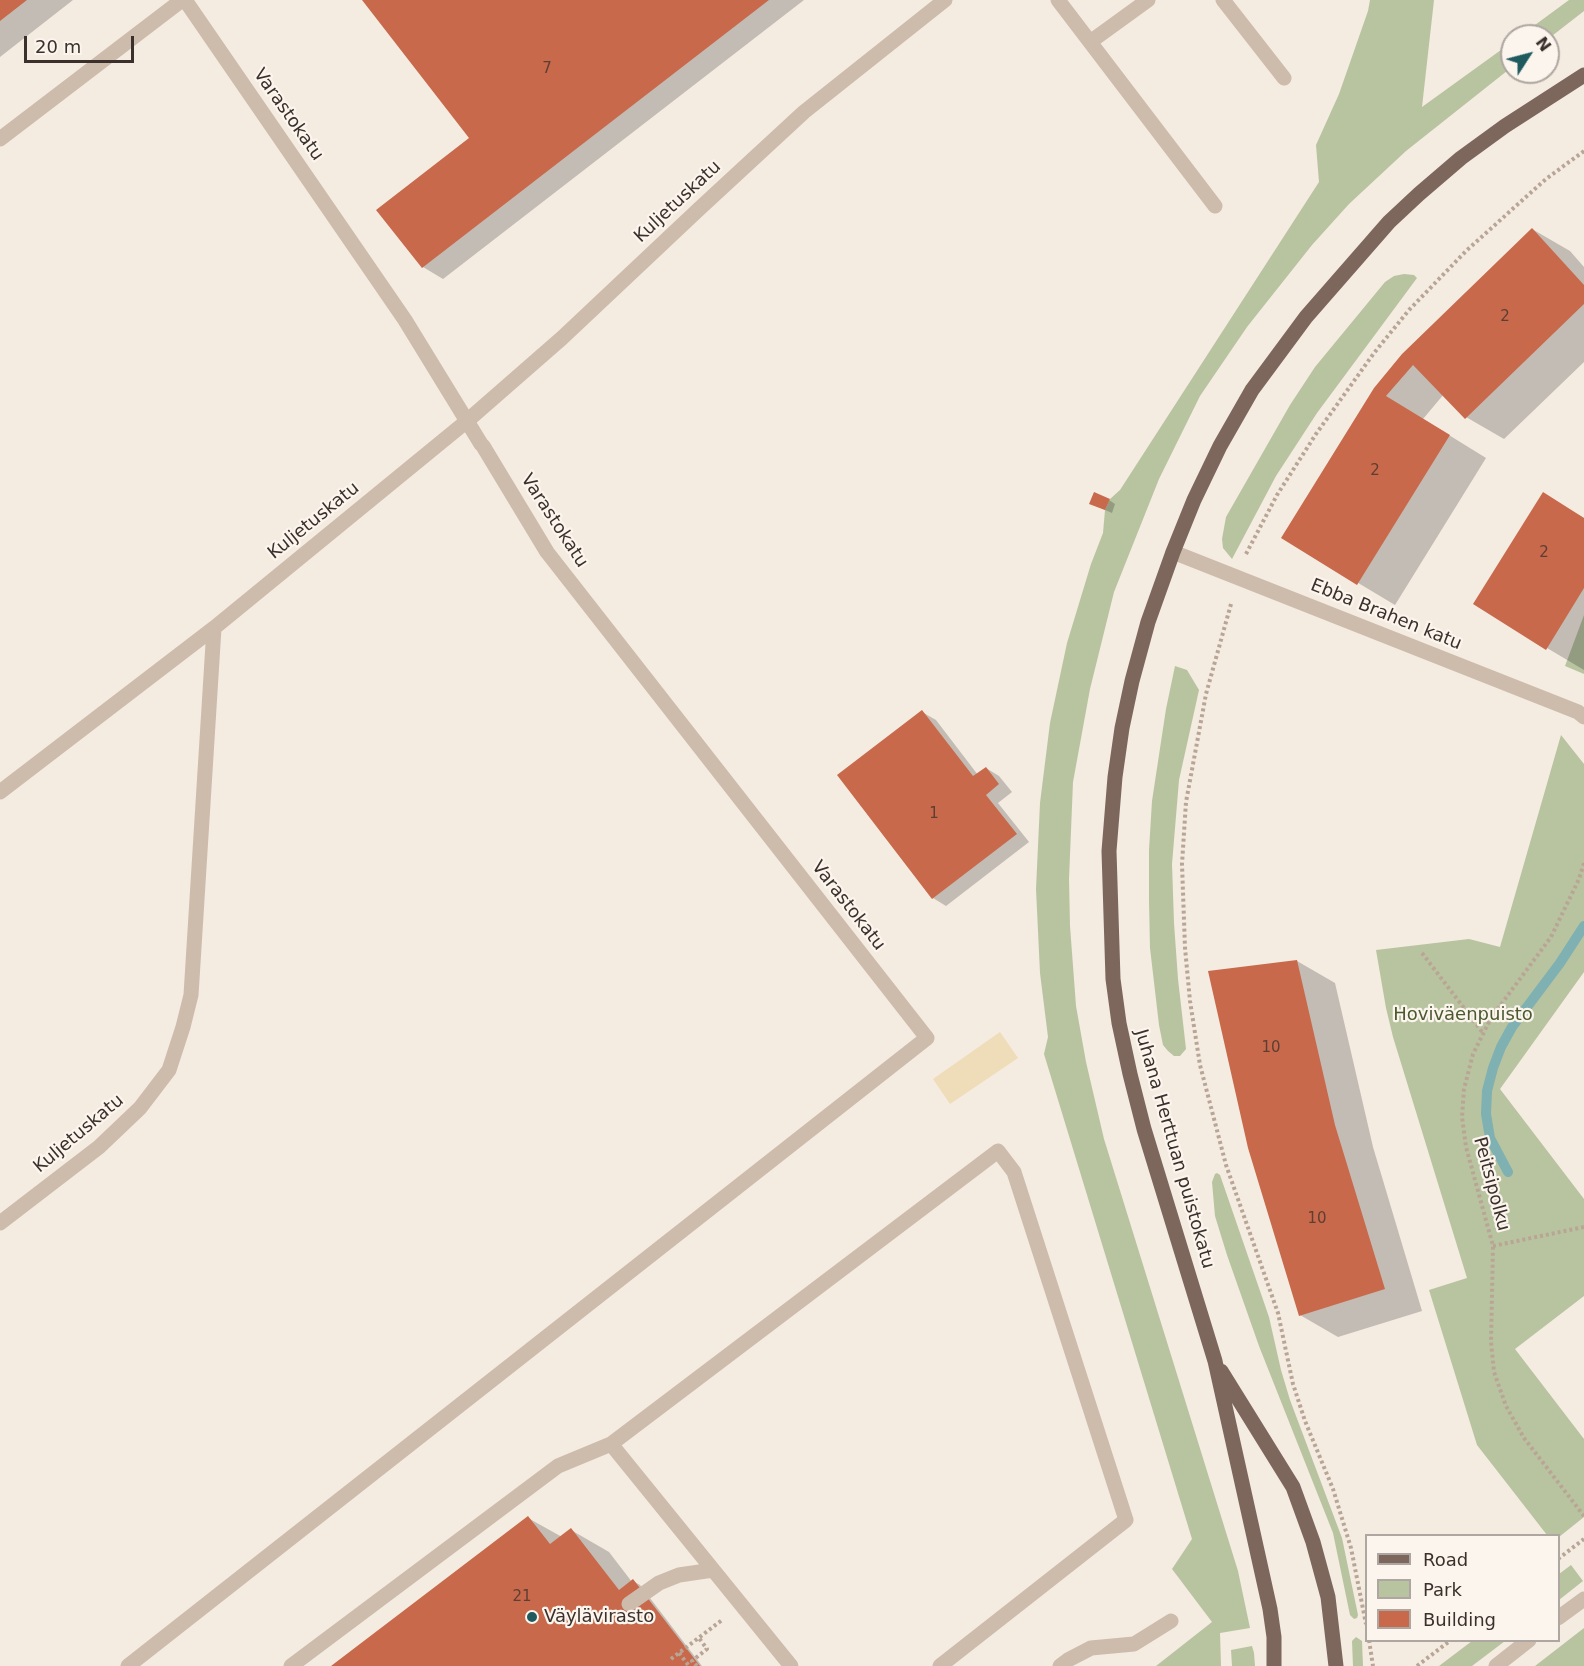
<!DOCTYPE html>
<meta charset="utf-8">
<style>
body{margin:0}
#map{position:relative;width:1584px;height:1666px;overflow:hidden;background:#f4ebe1;font-family:"DejaVu Sans",sans-serif}
canvas{display:block}
.legend{position:absolute;left:1365px;top:1534px;width:195px;height:108px;box-sizing:border-box;background:#fbf5ee;border:2px solid #aea6a0;margin:0;padding:8px 10px;list-style:none;font-size:18px;color:#3b302b}
.legend li{display:flex;align-items:center;gap:12px;height:30px}
.legend b{width:30px;border:2px solid #aea6a0}
.north{position:absolute;left:1500px;top:24px;width:60px;height:60px;box-sizing:border-box;background:#fbf5ee;border:2px solid #aea6a0;border-radius:50%;rotate:54deg;font-size:16px;font-weight:700;line-height:24px;text-align:center;color:#3b302b}
.north::after{content:'';display:block;margin:auto;width:21px;height:27px;background:#1f5a5e;clip-path:polygon(50% 0,100% 100%,50% 72%,0 100%)}
.scale{position:absolute;left:24px;top:36px;width:110px;height:27px;box-sizing:border-box;border:3px solid #3b302b;border-top:0;padding-left:8px;font-size:18px;line-height:21px;white-space:nowrap;color:#3b302b;-webkit-text-stroke:4px #fbf5ee;paint-order:stroke}
</style>
<div id="map">
<canvas width="1584" height="1666"></canvas>
<ul class="legend">
<li><b style="height:8px;background:#7d675c"></b>Road</li>
<li><b style="height:16px;background:#b8c4a0"></b>Park</li>
<li><b style="height:16px;background:#c8694b"></b>Building</li>
</ul>
<div class="north">N</div>
<div class="scale">20 m</div>
</div>
<script>
const ctx = document.querySelector('canvas').getContext('2d');
ctx.lineJoin = 'round';
function fillPath(path, color) {
  ctx.fillStyle = color;
  ctx.fill(path, 'evenodd');
}
function poly(rows) {
  const path = new Path2D();
  for (const r of rows) {
    path.moveTo(r[0], r[1]);
    for (let i = 2; i < r.length; i += 2) path.lineTo(r[i], r[i + 1]);
  }
  return path;
}
function stroke(path, color, width, dash) {
  ctx.strokeStyle = color;
  ctx.lineWidth = width;
  ctx.lineCap = dash ? 'butt' : 'round';
  ctx.setLineDash(dash || []);
  ctx.stroke(path);
}
function label(font, color, halo, rows, align = 'center') {
  ctx.font = font + ' "DejaVu Sans",sans-serif';
  ctx.lineWidth = 4.5;
  ctx.setLineDash([]);
  ctx.textBaseline = 'middle';
  ctx.strokeStyle = halo;
  ctx.fillStyle = color;
  for (const [text, x, y, turn = 0] of rows) {
    ctx.save();
    ctx.translate(x, y);
    ctx.rotate((+turn || 0) * Math.PI / 180);
    ctx.textAlign = isNaN(turn) ? turn : align;
    if (halo) ctx.strokeText(text, 0, 0);
    ctx.fillText(text, 0, 0);
    ctx.restore();
  }
}
const green = poly([
 [1370,0,1434,0,1422,107,1512,42,1512,67,1406,151,1349,204,1312,245,1247,327,1200,396,1159,479,1114,592,1090,689,1073,782,1069,879,1070,926,1076,1006,1086,1062,1104,1139,1238,1571,1250,1628,1220,1633,1221,1666,1156,1666,1212,1622,1172,1569,1192,1539,1044,1054,1048,1037,1040,973,1036,889,1040,803,1050,723,1067,643,1091,564,1103,533,1105,510,1110,499,1120,490,1319,182,1316,145,1339,94,1368,11],
 [1569,0,1584,0,1584,11,1548,39,1548,36,1520,36],
 [1404,274,1414,275,1417,278,1317,413,1276,476,1232,559,1223,548,1222,539,1226,517,1290,405,1315,367,1385,282,1394,276],
 [1584,615,1584,674,1565,666],
 [1175,666,1187,670,1199,690,1179,780,1172,864,1174,923,1178,979,1186,1049,1180,1056,1174,1056,1168,1051,1163,1045,1159,1025,1150,948,1149,901,1149,850,1152,801,1166,709],
 [1561,735,1584,764,1584,972,1500,1089,1584,1199,1584,1296,1515,1349,1584,1439,1584,1517,1559,1537,1558,1536,1547,1535,1477,1445,1429,1290,1467,1278,1393,1037,1386,1008,1376,950,1469,939,1500,947],
 [1217,1173,1220,1175,1269,1317,1281,1370,1290,1400,1342,1538,1358,1615,1357,1618,1354,1619,1350,1615,1333,1533,1259,1346,1227,1255,1215,1216,1212,1182,1215,1174],
 [1571,1565,1583,1581,1559,1600,1559,1574],
 [1584,1628,1584,1666,1535,1666],
 [1356,1637,1362,1641,1363,1666,1353,1666,1352,1641],
 [1472,1641,1505,1641,1472,1666,1439,1666],
 [1252,1646,1254,1653,1255,1666,1232,1666,1231,1650]
]);
const sand = poly([
 [1000,1032,1018,1058,950,1104,933,1079]
]);
const shadow = poly([
 [0,0,73,0,0,57],
 [364,0,804,0,443,279,423,267,471,138],
 [1532,229,1570,251,1584,267,1584,362,1504,439,1466,417,1444,394,1423,419,1486,458,1395,605,1283,538,1404,355],
 [1543,494,1584,518,1584,670,1547,648],
 [1109,500,1115,504,1112,513,1091,504],
 [922,712,936,720,978,775,986,768,999,776,1012,792,998,803,1029,842,946,906,933,898],
 [1297,961,1335,983,1373,1147,1422,1311,1338,1337,1300,1315],
 [528,1518,562,1537,571,1530,609,1552,632,1582,633,1581,640,1585,702,1666,334,1666]
]);
const stream = poly([
 [1508,1172,1490,1138,1486,1114,1487,1091,1493,1068,1501,1047,1512,1027,1560,963,1584,926]
]);
const building = poly([
 [0,0,27,0,0,21],
 [362,0,769,0,422,268,376,210,469,138],
 [1532,228,1584,285,1584,304,1465,419,1413,365,1386,396,1450,435,1357,585,1281,538,1374,388,1402,354],
 [1094,492,1110,499,1105,510,1089,504],
 [1543,492,1584,518,1584,588,1546,650,1473,604],
 [922,710,973,776,986,767,999,784,986,795,1017,834,932,899,837,775],
 [1297,960,1335,1125,1385,1289,1299,1316,1248,1148,1208,971],
 [528,1516,550,1544,571,1528,619,1590,633,1579,700,1666,331,1666]
]);
const path = poly([
 [1246,554,1277,495,1316,434,1374,353,1409,310,1467,250,1546,179,1584,151],
 [1231,604,1206,694,1186,802,1182,864,1185,948,1190,1001,1200,1065,1226,1165,1278,1313,1293,1384,1305,1421,1333,1489,1351,1548,1366,1624],
 [1584,863,1579,879,1551,937,1491,1018,1473,1054,1464,1089,1462,1117,1466,1147,1493,1246,1491,1342,1494,1372,1506,1406,1524,1438,1584,1516],
 [1422,953,1483,1033],
 [1493,1246,1584,1227],
 [1558,1559,1584,1539],
 [1369,1640,1373,1666],
 [679,1653,689,1666],
 [671,1659,722,1620],
 [697,1666,692,1661,707,1649,699,1638],
 [1417,1666,1451,1640]
]);
const minor = poly([
 [1058,0,1215,206],
 [1223,0,1284,78],
 [1090,42,1148,0],
 [0,139,182,0],
 [1173,552,1578,712,1584,717],
 [0,792,214,628],
 [0,1223,99,1147,140,1108,169,1070,183,1027,191,995,214,628,467,421,562,338,699,209,804,112,945,0],
 [611,1444,998,1151,1014,1172,1126,1520,940,1666],
 [629,1604,659,1583,679,1575,713,1570],
 [1558,1618,1584,1599],
 [128,1666,927,1038,547,552,483,446,481,444,405,320,185,0],
 [291,1666,558,1466,611,1444,791,1666],
 [1060,1666,1068,1660,1091,1648,1134,1644,1171,1621],
 [1496,1666,1529,1640]
]);
const major = poly([
 [1221,1371,1293,1487,1313,1542,1328,1597,1336,1666],
 [1274,1666,1274,1637,1270,1609,1215,1361,1144,1129,1130,1074,1119,1023,1113,979,1109,851,1115,777,1122,728,1132,681,1148,622,1173,552,1194,500,1220,446,1252,390,1306,317,1389,222,1419,194,1461,158,1505,126,1584,75]
]);
const markers = [
 [532,1617,6,"#1f5a5e"]
];
const numberNames = [
 ["7",547,69],
 ["2",1505,317],
 ["2",1375,471],
 ["2",1544,553],
 ["1",934,814],
 ["10",1271,1048],
 ["10",1317,1219],
 ["21",522,1597]
];
const streetNames = [
 ["Varastokatu",288,115,55],
 ["Kuljetuskatu",678,202,-43],
 ["Kuljetuskatu",314,521,-39],
 ["Varastokatu",554,521,57],
 ["Ebba Brahen katu",1386,615,22],
 ["Varastokatu",848,906,52],
 ["Kuljetuskatu",79,1134,-40],
 ["Juhana Herttuan puistokatu",1174,1149,74],
 ["Peitsipolku",1491,1184,75]
];
const parkNames = [
 ["Hoviväenpuisto",1463,1015]
];
const poiNames = [
 ["Väylävirasto",544,1617]
];
fillPath(green, '#b8c4a0');
fillPath(sand, '#efdcb8');
fillPath(shadow, '#0003');
stroke(stream, '#7fb0b2', 10);
fillPath(building, '#c8694b');
stroke(path, '#b9a596', 4, [3, 3]);
stroke(minor, '#cdbbac', 15);
stroke(major, '#7d675c', 15);
for (const [x, y, r, color] of markers) {
  const dot = new Path2D();
  dot.arc(x, y, r, 0, 2 * Math.PI);
  ctx.fillStyle = color;
  ctx.fill(dot);
  stroke(dot, '#fbf5ee', 2);
}
label('15px', '#5e3e33', null, numberNames);
label('18px', '#3b302b', '#fbf5ee', streetNames);
label('18px', '#4a5a2e', '#fbf5ee', parkNames);
label('18px', '#3b302b', '#fbf5ee', poiNames, 'left');
</script>
